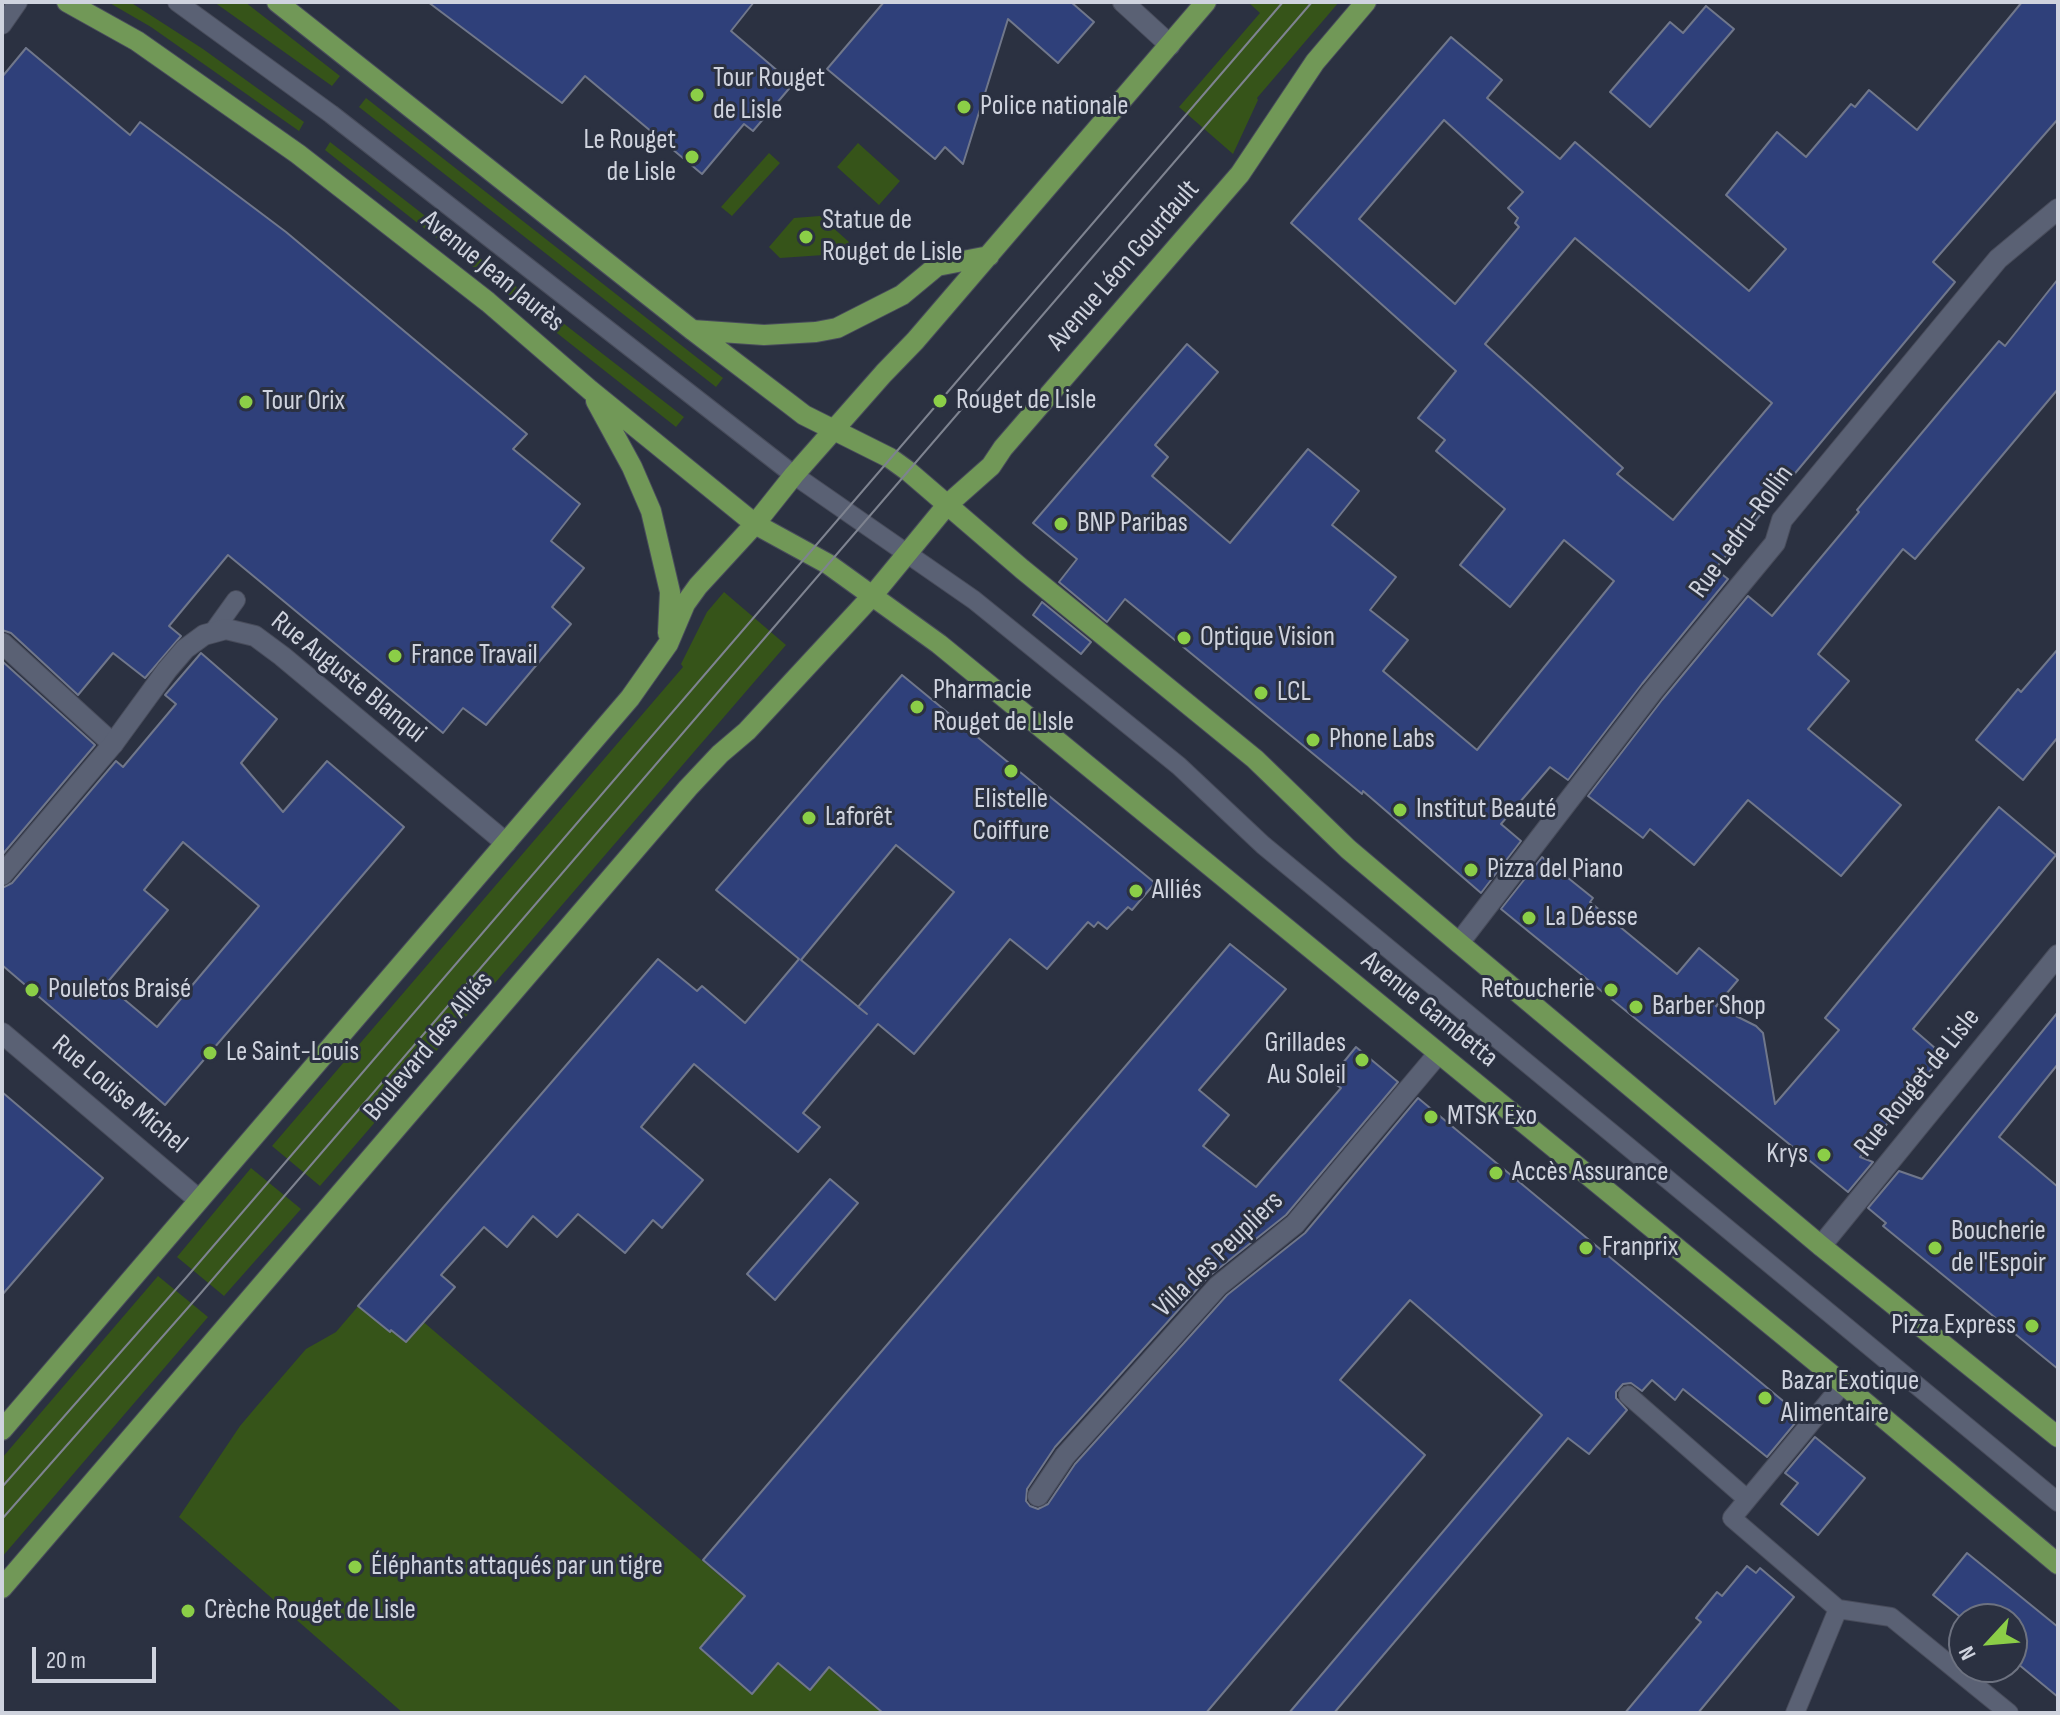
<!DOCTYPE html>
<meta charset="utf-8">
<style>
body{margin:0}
#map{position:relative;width:2060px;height:1715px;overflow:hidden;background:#2b3141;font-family:"Sofia Sans Condensed",sans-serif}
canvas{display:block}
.frame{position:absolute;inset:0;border:4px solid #cfd3de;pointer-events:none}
.north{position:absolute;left:1948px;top:1603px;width:80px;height:80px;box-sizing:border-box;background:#2b3141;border:2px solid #6d7280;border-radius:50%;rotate:244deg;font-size:22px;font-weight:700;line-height:32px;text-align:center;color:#cfd3de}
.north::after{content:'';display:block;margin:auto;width:28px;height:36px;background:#8bce47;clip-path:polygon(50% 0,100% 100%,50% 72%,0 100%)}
.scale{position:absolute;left:32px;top:1647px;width:124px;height:36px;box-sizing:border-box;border:4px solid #cfd3de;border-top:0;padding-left:10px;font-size:24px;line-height:28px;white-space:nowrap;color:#cfd3de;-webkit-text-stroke:6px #2b3141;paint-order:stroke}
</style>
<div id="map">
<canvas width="2060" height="1715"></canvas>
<div class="frame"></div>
<div class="north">N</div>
<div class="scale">20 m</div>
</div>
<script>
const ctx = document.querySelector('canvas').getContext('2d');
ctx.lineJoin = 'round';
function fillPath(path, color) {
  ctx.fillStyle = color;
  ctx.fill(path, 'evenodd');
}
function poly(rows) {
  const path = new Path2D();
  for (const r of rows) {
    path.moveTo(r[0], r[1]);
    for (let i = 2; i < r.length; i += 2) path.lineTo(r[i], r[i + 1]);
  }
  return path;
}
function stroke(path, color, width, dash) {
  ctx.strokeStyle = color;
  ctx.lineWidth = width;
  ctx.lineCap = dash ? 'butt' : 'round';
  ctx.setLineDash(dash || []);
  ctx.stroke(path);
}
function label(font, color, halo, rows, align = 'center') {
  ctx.font = font + ' "Sofia Sans Condensed",sans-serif';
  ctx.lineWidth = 6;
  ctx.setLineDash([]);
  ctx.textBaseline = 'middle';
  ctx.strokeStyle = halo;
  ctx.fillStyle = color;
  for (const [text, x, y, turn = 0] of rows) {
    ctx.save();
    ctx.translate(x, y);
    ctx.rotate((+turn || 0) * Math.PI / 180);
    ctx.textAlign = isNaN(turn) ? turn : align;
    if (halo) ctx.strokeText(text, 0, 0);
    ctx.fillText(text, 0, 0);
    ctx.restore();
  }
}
const green = poly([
 [108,2,130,2,203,49,304,122,299,131,151,27],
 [214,2,245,2,340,76,332,86],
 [1248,2,1339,2,1257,98,1258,100,1233,154,1179,107,1260,13],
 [366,98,723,378,716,387,359,107],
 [330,142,684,417,676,427,325,150],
 [858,143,900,181,879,205,837,167],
 [769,153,780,163,732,216,721,207],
 [820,216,849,242,838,254,780,258,769,247,794,218],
 [724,592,786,645,320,1186,272,1146,683,667,681,664,707,612],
 [251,1168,301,1209,224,1296,177,1257],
 [158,1276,208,1317,2,1557,2,1458],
 [378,1283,776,1624,882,1713,403,1713,179,1517,240,1426,262,1400,306,1349,336,1332]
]);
const building = poly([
 [428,2,754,2,731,31,793,84,753,131,744,124,702,174,585,76,562,103,428,2],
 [884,2,1071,2,1094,22,1058,63,1008,19,963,164,945,147,935,159,827,69,884,2],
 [2022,2,2058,2,2058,119,1933,262,1955,282,1715,569,1728,579,1642,684,1568,780,1550,767,1501,824,1521,841,1481,893,1363,791,1362,794,1125,599,1107,622,1059,582,1077,559,1033,523,1187,344,1218,372,1155,445,1168,457,1152,476,1230,543,1308,449,1359,491,1332,525,1396,577,1370,610,1408,640,1383,671,1477,750,1614,581,1564,540,1510,607,1460,565,1505,509,1436,451,1445,440,1418,418,1456,371,1291,223,1451,37,1502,80,1487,98,1560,159,1575,142,1749,291,1786,249,1726,195,1777,132,1806,157,1851,104,1855,107,1869,90,1917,130,2022,2],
 [1444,120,1523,192,1508,208,1518,218,1515,223,1519,227,1455,304,1359,219,1444,120],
 [1575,238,1772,403,1673,520,1617,474,1623,468,1485,344,1575,238],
 [1706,6,1734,29,1650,127,1610,92,1670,22,1683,33,1706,6],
 [26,48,130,135,140,122,286,232,527,434,513,449,580,504,551,541,584,568,552,607,571,624,486,725,463,708,443,733,228,555,169,626,181,636,145,678,113,653,78,695,11,633,2,630,2,77,26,48],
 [2058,279,2058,389,1915,559,1903,549,1818,654,1849,681,1808,729,1901,805,1841,876,1748,800,1694,865,1650,829,1643,838,1588,796,1662,700,1748,596,1772,616,1859,512,1857,510,1999,341,2005,346,2058,279],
 [1042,602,1091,642,1081,654,1033,615,1042,602],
 [2058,649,2058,737,2023,780,1976,740,2018,689,2021,692,2058,649],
 [201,653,277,719,241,763,283,812,327,761,404,827,165,1105,2,965,2,888,12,883,116,761,123,767,176,704,165,695,201,653],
 [183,842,259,906,157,1027,106,984,168,910,144,890,183,842],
 [2,661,95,745,2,855,2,661],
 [902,675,1155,883,1132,910,1128,907,1107,929,1098,922,1094,927,1088,922,1047,969,1010,939,914,1054,878,1024,803,1113,820,1127,798,1152,694,1064,641,1127,703,1180,662,1228,653,1220,625,1253,578,1214,557,1237,533,1216,507,1247,484,1227,441,1275,455,1287,406,1342,391,1330,390,1332,358,1306,658,959,697,991,702,986,745,1023,799,959,716,890,902,675],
 [896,845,954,892,858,1007,867,1014,801,960,896,845],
 [1999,807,2056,855,1913,1029,1943,1055,1860,1157,1873,1162,1848,1192,1501,909,1542,857,1593,898,1590,902,1677,974,1699,948,1738,980,1716,1006,1756,1026,1763,1033,1775,1104,1839,1030,1825,1018,1999,807],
 [1230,944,1286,989,1199,1090,1229,1115,1203,1146,1256,1187,1341,1088,1329,1080,1356,1047,1398,1082,1286,1215,1208,1277,1055,1447,1027,1489,1026,1501,1030,1506,1038,1509,1048,1504,1075,1464,1227,1295,1305,1233,1418,1098,1788,1405,1783,1411,1796,1422,1767,1457,1683,1389,1675,1400,1652,1380,1642,1391,1631,1383,1623,1384,1616,1392,1616,1398,1627,1410,1589,1454,1568,1438,1334,1713,1289,1713,1542,1415,1410,1300,1340,1380,1425,1455,1206,1713,883,1713,829,1667,810,1690,778,1663,752,1694,700,1648,745,1596,703,1560,1230,944],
 [2058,1012,2058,1064,1999,1137,2058,1187,2058,1369,1883,1226,1886,1223,1868,1208,1899,1171,1922,1179,2058,1012],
 [2,1092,103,1178,2,1295,2,1092],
 [830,1179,858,1203,775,1300,747,1274,830,1179],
 [1815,1437,1865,1478,1818,1535,1781,1504,1798,1483,1785,1473,1815,1437],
 [1967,1553,2058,1627,2058,1697,2012,1659,2012,1619,1964,1620,1933,1595,1967,1553],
 [1747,1566,1756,1573,1760,1568,1794,1597,1698,1713,1625,1713,1701,1622,1696,1618,1717,1592,1722,1596,1747,1566]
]);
const service = poly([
 [177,2,331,114,794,475,974,600,1179,766,1263,845,2058,1502],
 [2,25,18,2],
 [213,632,236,600],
 [1628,1395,1747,1499],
 [1838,1609,1891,1617,2009,1713],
 [1795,1713,1838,1609,1732,1518,1843,1384]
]);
const pedestrian = poly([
 [2,643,113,744]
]);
const minor = poly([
 [1123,2,1170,45],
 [2,875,113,744,167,670,185,649,204,635,226,629,255,636,282,656,506,843],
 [1459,943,1652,692,1775,543,1782,520,1998,259,2058,209],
 [2,1033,199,1200],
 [1821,1246,2058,955],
 [1038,1496,1065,1456,1218,1286,1295,1224,1438,1054]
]);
const primary = poly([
 [67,2,137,41,298,154,488,302,590,390,755,524,828,564,939,644,1843,1384,2058,1564],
 [277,2,691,329,791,405,804,415,890,458,908,471,1022,569,1255,759,1348,849,1459,943,1821,1246,2058,1437],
 [692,330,764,335,816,332,837,328,902,295,937,266,989,256],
 [596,401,632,467,651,511,670,592,668,633],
 [2,1430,630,698,668,644,685,604,698,586,755,524,794,475,884,373,915,341,1206,2],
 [2,1588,688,788,720,754,747,731,873,595,947,505,991,466,1003,448,1240,174,1315,62,1366,2]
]);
const tram = poly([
 [2,1487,185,1279,1283,2],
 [2,1519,200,1294,1312,2]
]);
const markers = [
 [697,95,8,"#8bce47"],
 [964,107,8,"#8bce47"],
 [692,157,8,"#8bce47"],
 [806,237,8,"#8bce47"],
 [940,401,8,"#8bce47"],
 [246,402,8,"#8bce47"],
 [1061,524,8,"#8bce47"],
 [1184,638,8,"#8bce47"],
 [395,656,8,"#8bce47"],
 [1261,693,8,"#8bce47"],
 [917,707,8,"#8bce47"],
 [1313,740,8,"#8bce47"],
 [1011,771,8,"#8bce47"],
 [1400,810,8,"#8bce47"],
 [809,818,8,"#8bce47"],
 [1471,870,8,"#8bce47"],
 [1136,891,8,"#8bce47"],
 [1529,918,8,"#8bce47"],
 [32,990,8,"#8bce47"],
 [1611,990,8,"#8bce47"],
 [1636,1007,8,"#8bce47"],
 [210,1053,8,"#8bce47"],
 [1362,1060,8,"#8bce47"],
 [1431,1117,8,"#8bce47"],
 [1824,1155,8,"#8bce47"],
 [1496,1173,8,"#8bce47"],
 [1586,1248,8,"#8bce47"],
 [1935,1248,8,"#8bce47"],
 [2032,1326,8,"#8bce47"],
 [1765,1398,8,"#8bce47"],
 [355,1567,8,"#8bce47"],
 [188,1611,8,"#8bce47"]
];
const poiNames = [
 ["Tour Rouget",713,79],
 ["de Lisle",713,111],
 ["Police nationale",980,107],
 ["Le Rouget",676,141,"right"],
 ["de Lisle",676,173,"right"],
 ["Statue de",822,221],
 ["Rouget de Lisle",822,253],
 ["Rouget de Lisle",956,401],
 ["Tour Orix",262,402],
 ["BNP Paribas",1077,524],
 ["Optique Vision",1200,638],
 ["France Travail",411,656],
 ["Pharmacie",933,691],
 ["Rouget de LIsle",933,723],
 ["LCL",1277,693],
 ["Phone Labs",1329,740],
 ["Elistelle",1011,800,"center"],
 ["Coiffure",1011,832,"center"],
 ["Institut Beauté",1416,810],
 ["Laforêt",825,818],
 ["Pizza del Piano",1487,870],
 ["Alliés",1152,891],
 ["La Déesse",1545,918],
 ["Pouletos Braisé",48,990],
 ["Retoucherie",1595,990,"right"],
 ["Barber Shop",1652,1007],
 ["Grillades",1346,1044,"right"],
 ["Au Soleil",1346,1076,"right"],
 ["Le Saint-Louis",226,1053],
 ["MTSK Exo",1447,1117],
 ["Krys",1808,1155,"right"],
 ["Accès Assurance",1512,1173],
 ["Boucherie",1951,1232],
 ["de l'Espoir",1951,1264],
 ["Franprix",1602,1248],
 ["Pizza Express",2016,1326,"right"],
 ["Bazar Exotique",1781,1382],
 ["Alimentaire",1781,1414],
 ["Éléphants attaqués par un tigre",371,1567],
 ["Crèche Rouget de Lisle",204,1611]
];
const streetNames = [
 ["Avenue Léon Gourdault",1124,266,-49],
 ["Avenue Jean Jaurès",492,272,39],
 ["Rue Ledru-Rollin",1742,532,-54],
 ["Rue Auguste Blanqui",348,678,39],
 ["Avenue Gambetta",1429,1010,39],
 ["Boulevard des Alliés",429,1047,-50],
 ["Rue Rouget de Lisle",1918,1083,-51],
 ["Rue Louise Michel",119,1095,40],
 ["Villa des Peupliers",1219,1255,-44]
];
fillPath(green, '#365419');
fillPath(building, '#2f407a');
stroke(building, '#70778b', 2);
stroke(service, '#484c5b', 20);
stroke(pedestrian, '#484c5b', 22);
stroke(minor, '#484c5b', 22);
stroke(primary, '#484c5b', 22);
stroke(service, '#5a6174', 18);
stroke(pedestrian, '#5a6174', 20);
stroke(minor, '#5a6174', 20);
stroke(primary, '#719857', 20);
stroke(tram, '#7e8390', 2);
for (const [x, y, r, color] of markers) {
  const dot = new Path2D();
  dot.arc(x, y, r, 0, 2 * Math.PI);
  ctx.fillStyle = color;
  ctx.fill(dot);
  stroke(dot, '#2b3141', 3);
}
label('28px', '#cfd3de', '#2b3141', poiNames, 'left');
label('28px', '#cfd3de', '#2b3141', streetNames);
</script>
